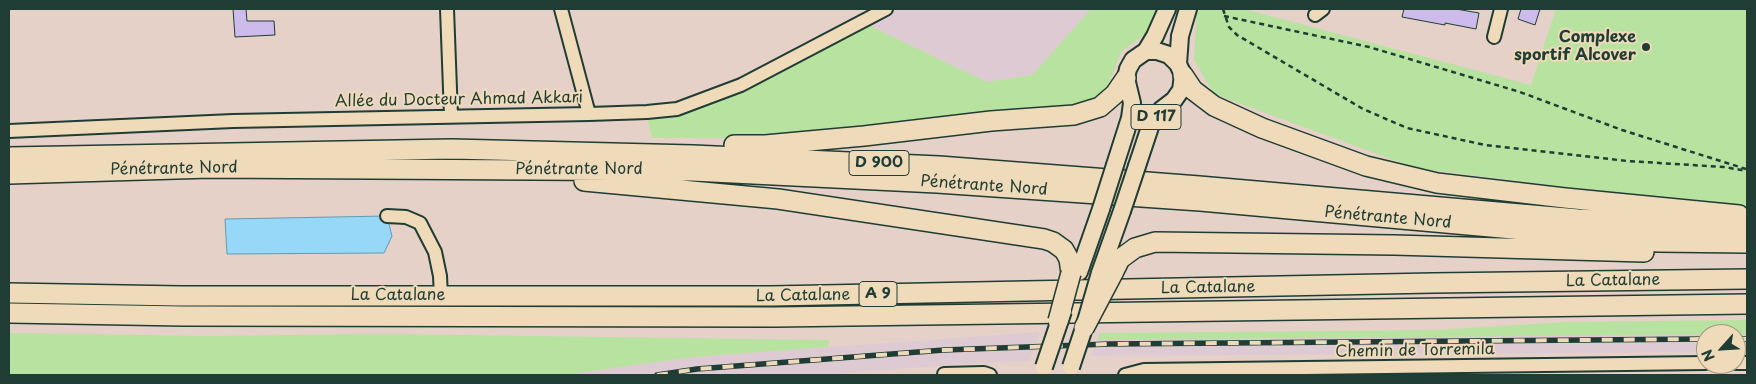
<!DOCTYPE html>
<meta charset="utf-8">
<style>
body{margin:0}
#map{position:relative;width:1756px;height:384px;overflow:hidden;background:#e5d1c8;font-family:"Playpen Sans",sans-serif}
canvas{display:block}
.frame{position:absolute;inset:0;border:10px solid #1f3d34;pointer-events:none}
.north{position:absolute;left:1696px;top:324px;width:50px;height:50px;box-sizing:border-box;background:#efdab9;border:1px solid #9c9b84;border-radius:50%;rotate:244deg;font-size:14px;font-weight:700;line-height:20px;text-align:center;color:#1f3d34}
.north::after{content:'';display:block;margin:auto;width:18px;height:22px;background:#1f3d34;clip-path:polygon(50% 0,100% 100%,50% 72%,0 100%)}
</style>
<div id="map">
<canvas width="1756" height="384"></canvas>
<div class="frame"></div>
<div class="north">N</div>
</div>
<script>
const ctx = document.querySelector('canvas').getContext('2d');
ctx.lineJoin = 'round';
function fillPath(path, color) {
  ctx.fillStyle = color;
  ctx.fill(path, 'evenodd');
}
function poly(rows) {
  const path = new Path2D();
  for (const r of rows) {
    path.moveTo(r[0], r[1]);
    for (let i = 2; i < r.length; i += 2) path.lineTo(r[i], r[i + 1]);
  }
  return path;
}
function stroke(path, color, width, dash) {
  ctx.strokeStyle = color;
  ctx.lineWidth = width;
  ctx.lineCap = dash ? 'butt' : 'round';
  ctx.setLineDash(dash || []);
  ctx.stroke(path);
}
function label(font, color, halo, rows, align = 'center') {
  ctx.font = font + ' "Playpen Sans",sans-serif';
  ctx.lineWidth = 4;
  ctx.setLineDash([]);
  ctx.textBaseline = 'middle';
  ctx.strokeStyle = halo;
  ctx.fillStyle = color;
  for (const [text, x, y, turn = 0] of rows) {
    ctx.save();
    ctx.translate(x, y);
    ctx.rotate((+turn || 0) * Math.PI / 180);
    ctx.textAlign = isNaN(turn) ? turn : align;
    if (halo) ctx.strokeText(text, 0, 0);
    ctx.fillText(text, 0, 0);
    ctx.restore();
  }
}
const built = poly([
 [896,9,1091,9,1032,75,987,82,866,24],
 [1040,332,1030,361,946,365,828,375,564,375,693,357],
 [1706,334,1706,352,1091,356,1098,340],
 [1736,334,1747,334,1747,352,1736,352]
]);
const green = poly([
 [1091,9,1157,9,1146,33,1121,52,1106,91,1093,101,1073,109,765,138,652,138,647,117,677,114,866,24,987,82,1032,75],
 [1197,9,1244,9,1531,85,1556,9,1747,9,1747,207,1549,185,1415,168,1214,94,1194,60],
 [1747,320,1747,334,1098,340,1100,333,1438,330,1566,322],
 [9,333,204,336,382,334,829,340,828,347,693,357,564,375,9,375]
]);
const water = poly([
 [387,216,392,236,384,253,227,254,225,219,387,216]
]);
const building = poly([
 [233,9,246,9,247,21,274,21,275,35,235,37,233,9],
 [1404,9,1456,9,1479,13,1476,29,1445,23,1445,25,1402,17,1404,9],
 [1521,9,1540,9,1535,25,1518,19,1521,9]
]);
const path = poly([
 [1223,9,1229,27,1237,35,1363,109,1407,128,1485,145,1627,161,1724,167,1747,171],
 [1224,16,1369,47,1520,92,1622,130,1746,169]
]);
const minor = poly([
 [447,9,451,116],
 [561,9,589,114],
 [1315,15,1323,9],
 [1494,37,1501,9],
 [9,131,233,121,589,114,647,112,677,109,741,85,886,9],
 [387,216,406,217,420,223,435,252,440,276,441,296],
 [1736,363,1747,363],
 [944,374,984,373,990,375],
 [1125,375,1144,370,1706,363]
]);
const major = poly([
 [1146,51,1155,36,1167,9],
 [1178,64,1180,36,1188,9],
 [1115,165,1130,118,1132,103,1126,78,1128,69,1133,60,1146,51,1157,51,1169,55,1178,64,1183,75,1181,90,1174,100,1161,110,1152,121,1137,166],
 [1079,272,1101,209],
 [1100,273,1122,211]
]);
const highway = poly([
 [1183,75,1193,90,1214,106,1262,128,1366,166,1437,183,1565,198,1739,215],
 [734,145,765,145,864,136,991,121,1074,115,1100,107,1115,94,1126,78],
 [9,157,452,149,693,155,939,166,1199,186,1578,219,1666,224,1747,226],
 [9,174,210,168,692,171,937,183,1200,201,1658,242,1747,243],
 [584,181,778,199,1044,239,1053,242,1064,250,1069,259,1071,273],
 [1113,273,1120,259,1135,248,1155,242,1394,245,1644,252],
 [9,293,180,296,772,296,1433,283,1747,279],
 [9,313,184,316,775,317,1747,304]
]);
const rail = poly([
 [1736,339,1747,339],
 [657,375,697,369,944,350,1109,344,1706,339]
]);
const majorBridge = poly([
 [1101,209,1115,165],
 [1122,211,1137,166],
 [1044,367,1063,311],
 [1071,367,1084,328,1100,273]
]);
const highwayBridge = poly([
 [1058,321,1071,273],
 [1084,328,1113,273]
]);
const markers = [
 [1646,47,5,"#1f3d34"]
];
const shields = [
 [1156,117,50],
 [879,163,60],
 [878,294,38]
];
const shieldNames = [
 ["D 117",1156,117],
 ["D 900",879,163],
 ["A 9",878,294]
];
const poiNames = [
 ["Complexe",1636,38],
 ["sportif Alcover",1636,56]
];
const streetNames = [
 ["Allée du Docteur Ahmad Akkari",459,100,-1],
 ["Pénétrante Nord",174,169,-1],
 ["Pénétrante Nord",579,170],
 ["Pénétrante Nord",984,186,4],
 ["Pénétrante Nord",1388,218,5],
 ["La Catalane",1613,281,-1],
 ["La Catalane",1208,288,-1],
 ["La Catalane",398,296],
 ["La Catalane",803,296,-1],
 ["Chemin de Torremila",1415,351,-1]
];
fillPath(built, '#decad3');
fillPath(green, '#b8e29f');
fillPath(water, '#97d8f9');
stroke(water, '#679aaa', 1);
fillPath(building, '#cdbbec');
stroke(building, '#1f3d34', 1);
stroke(minor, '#1f3d34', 16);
stroke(major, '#1f3d34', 20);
stroke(highway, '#1f3d34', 22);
stroke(path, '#1f3d34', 2.5, [5, 4]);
stroke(minor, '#efdab9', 12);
stroke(major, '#efdab9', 16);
stroke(highway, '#efdab9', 19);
stroke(rail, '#1f3d34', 5.5);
stroke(rail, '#efdab9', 4, [11]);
stroke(majorBridge, '#1f3d34', 20, []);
stroke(highwayBridge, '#1f3d34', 22, []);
stroke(majorBridge, '#efdab9', 16);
stroke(highwayBridge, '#efdab9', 19);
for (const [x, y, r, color] of markers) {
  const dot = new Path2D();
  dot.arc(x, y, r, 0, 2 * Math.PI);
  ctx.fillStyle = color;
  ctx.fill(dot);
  stroke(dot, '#efdab9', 2);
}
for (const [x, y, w] of shields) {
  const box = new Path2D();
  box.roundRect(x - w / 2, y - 12.5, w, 25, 4);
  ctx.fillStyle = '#efdab9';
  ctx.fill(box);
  stroke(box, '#1f3d34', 1);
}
label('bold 15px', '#1f3d34', null, shieldNames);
label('bold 16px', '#1f3d34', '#efdab9', poiNames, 'right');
label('16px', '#1f3d34', '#efdab9', streetNames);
</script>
